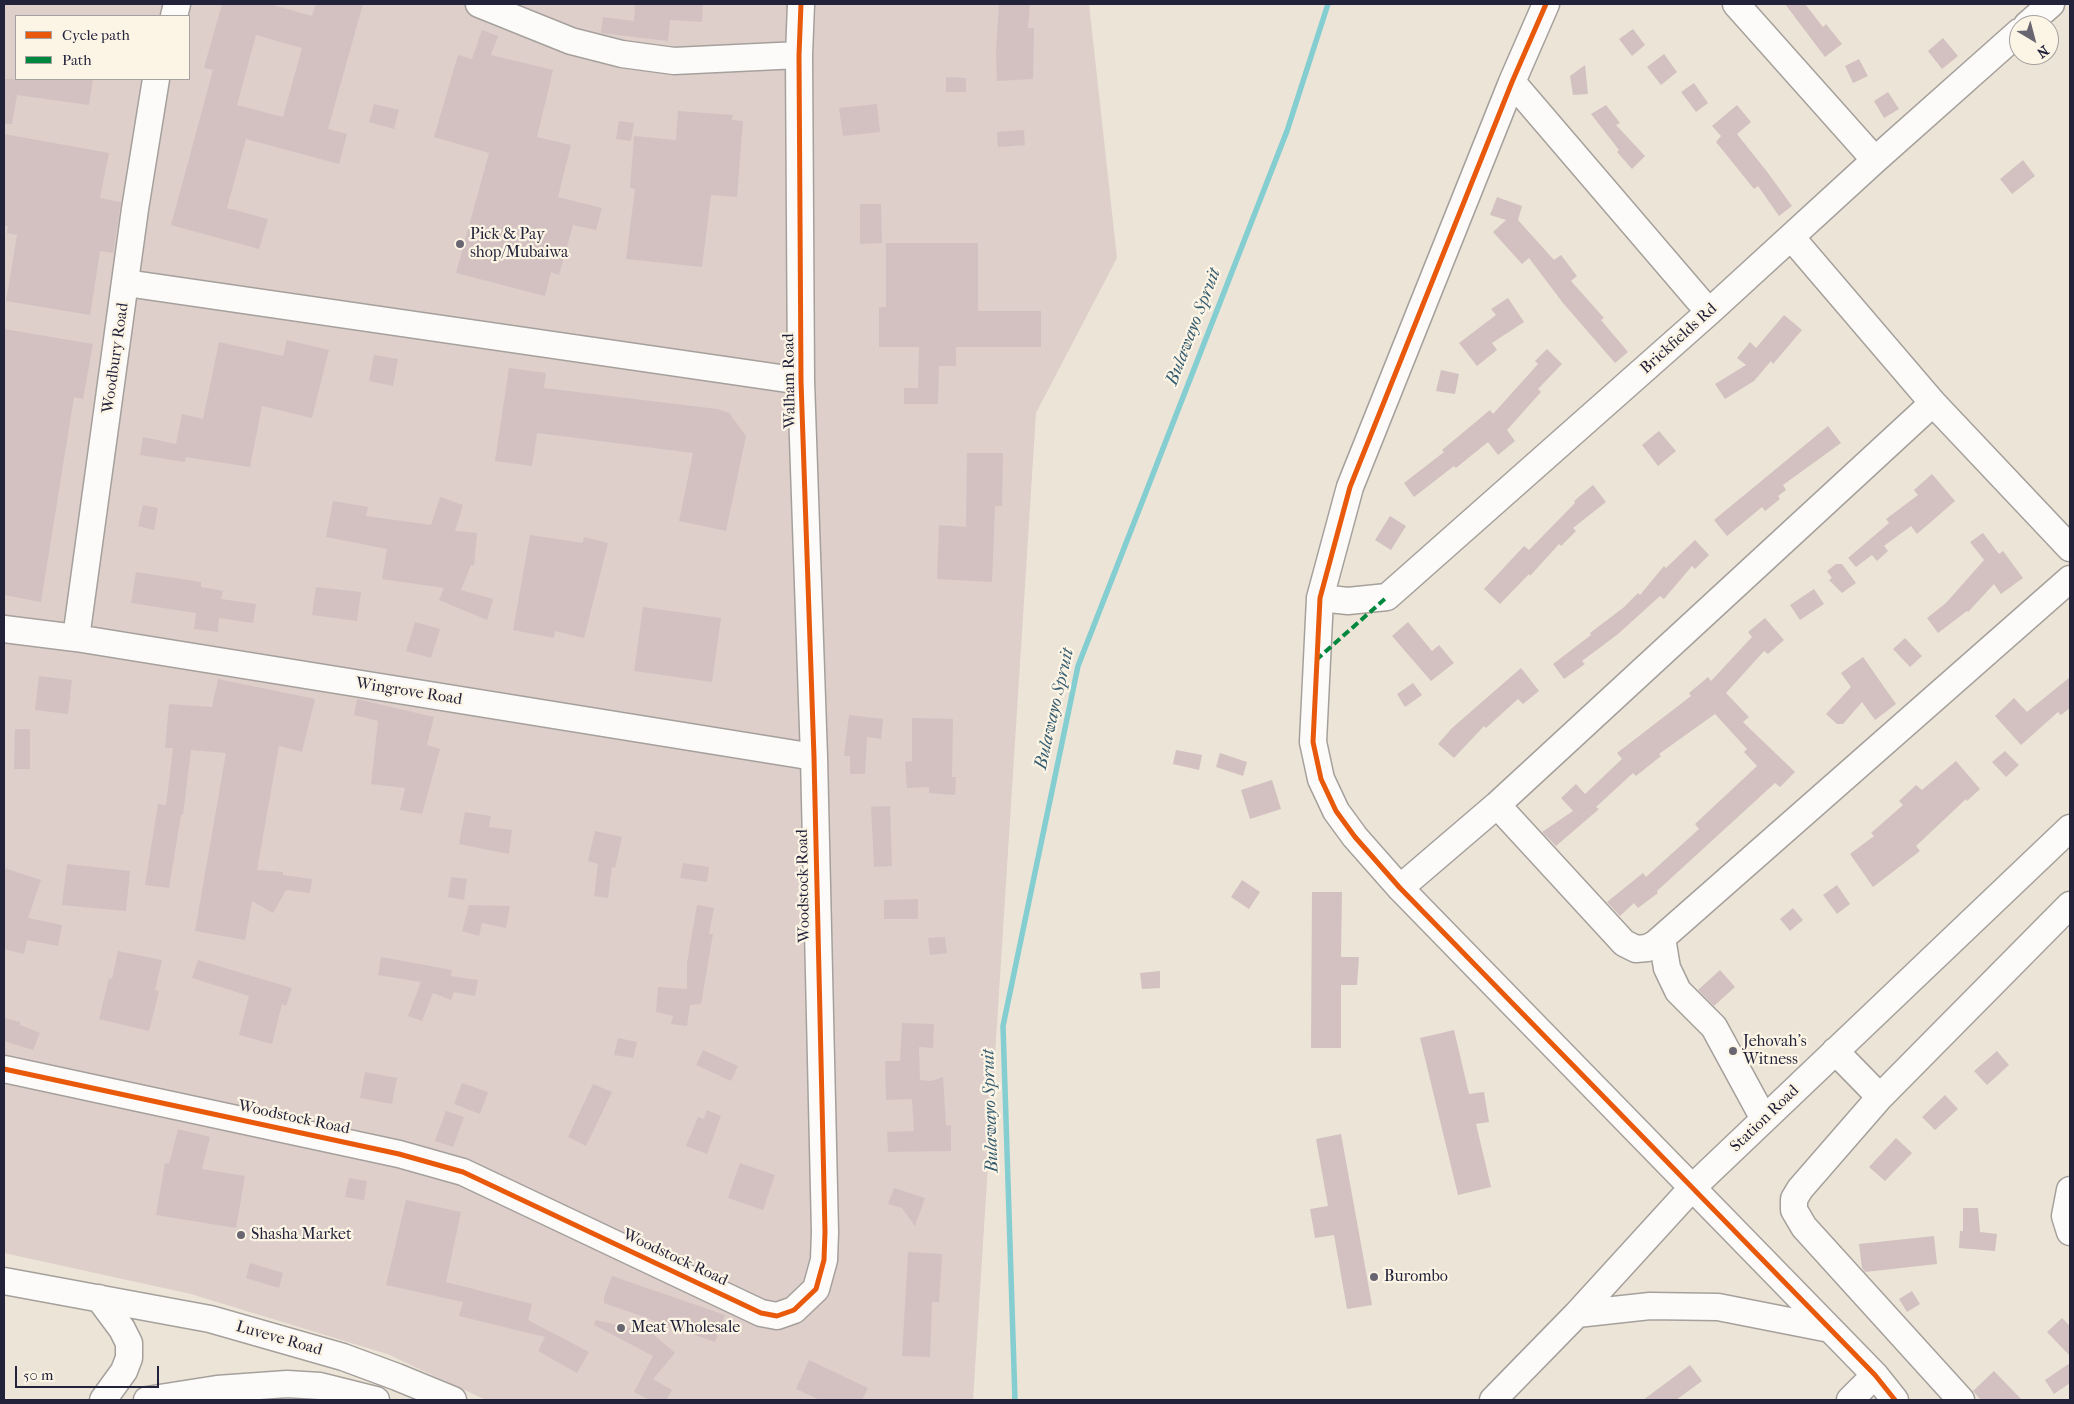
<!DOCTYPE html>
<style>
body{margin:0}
#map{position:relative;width:2074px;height:1404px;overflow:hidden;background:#ece4d6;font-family:"IM FELL French Canon",serif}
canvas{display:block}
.frame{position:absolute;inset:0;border:5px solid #22223b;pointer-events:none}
.legend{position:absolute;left:15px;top:15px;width:175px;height:65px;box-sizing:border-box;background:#fcf5e5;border:1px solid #a5a1a1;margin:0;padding:6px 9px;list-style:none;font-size:15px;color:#22223b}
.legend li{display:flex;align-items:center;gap:10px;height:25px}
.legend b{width:25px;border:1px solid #a5a1a1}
.north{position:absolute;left:2009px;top:15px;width:50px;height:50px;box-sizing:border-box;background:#fcf5e5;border:1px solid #a5a1a1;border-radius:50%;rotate:143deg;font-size:14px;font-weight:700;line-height:20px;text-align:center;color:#22223b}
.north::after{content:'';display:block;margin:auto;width:18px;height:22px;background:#696671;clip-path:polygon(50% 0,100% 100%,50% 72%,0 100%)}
.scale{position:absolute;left:15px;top:1366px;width:144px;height:22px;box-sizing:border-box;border:2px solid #22223b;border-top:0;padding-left:6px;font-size:15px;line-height:18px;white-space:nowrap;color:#22223b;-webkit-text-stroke:4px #fcf5e5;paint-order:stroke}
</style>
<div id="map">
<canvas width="2074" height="1404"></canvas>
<div class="frame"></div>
<ul class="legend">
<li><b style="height:6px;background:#e8590c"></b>Cycle path</li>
<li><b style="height:6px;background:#00873e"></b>Path</li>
</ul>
<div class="north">N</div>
<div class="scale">50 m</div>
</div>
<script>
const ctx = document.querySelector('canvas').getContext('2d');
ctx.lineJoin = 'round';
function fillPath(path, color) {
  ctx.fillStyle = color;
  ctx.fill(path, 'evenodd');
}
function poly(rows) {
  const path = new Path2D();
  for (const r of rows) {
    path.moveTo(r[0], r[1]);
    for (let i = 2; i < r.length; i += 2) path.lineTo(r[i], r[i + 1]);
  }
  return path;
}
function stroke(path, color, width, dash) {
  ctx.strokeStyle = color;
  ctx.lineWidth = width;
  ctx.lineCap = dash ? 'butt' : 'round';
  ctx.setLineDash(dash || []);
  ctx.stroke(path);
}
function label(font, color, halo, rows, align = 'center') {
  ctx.font = font + ' "IM FELL French Canon",serif';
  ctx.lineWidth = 4.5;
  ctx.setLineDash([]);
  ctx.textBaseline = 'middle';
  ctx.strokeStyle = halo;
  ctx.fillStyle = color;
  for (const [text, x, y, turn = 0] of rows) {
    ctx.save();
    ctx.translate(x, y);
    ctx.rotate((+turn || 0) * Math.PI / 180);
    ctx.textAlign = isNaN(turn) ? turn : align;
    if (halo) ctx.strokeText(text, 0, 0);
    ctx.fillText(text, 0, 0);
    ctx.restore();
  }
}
const industrial = poly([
 [4,4,1089,4,1117,258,1036,413,973,1400,486,1400,387,1354,191,1294,4,1253],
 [16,16,189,16,189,79,16,79]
]);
const stream = poly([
 [1015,1400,1003,1026,1078,666,1287,131,1328,4]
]);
const building = poly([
 [222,4,269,4,312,16,316,4,363,4,328,129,347,134,339,164,246,139,227,208,268,219,259,249,171,225,213,70,204,68],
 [256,35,302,48,283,117,237,105],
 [635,4,703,4,702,22,670,20,668,41,601,33,603,17,634,21],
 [999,4,1030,4,1028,28,1034,28,1033,79,997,81,996,53],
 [1785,4,1805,4,1823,27,1826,24,1842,44,1825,57],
 [1633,29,1645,45,1632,56,1619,39],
 [482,30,498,36,491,55,553,70,537,137,571,145,558,197,602,208,596,230,573,225,559,275,551,272,545,296,456,273,489,153,434,137,458,55,472,59],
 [1943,38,1958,56,1942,69,1928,51],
 [1664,54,1677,72,1661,85,1647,67],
 [1859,59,1868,76,1853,83,1845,66],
 [1585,65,1588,94,1573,95,1570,76],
 [946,77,966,78,966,92,946,92],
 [4,79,93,79,89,105,17,95,12,124,4,124],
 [1694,83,1708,103,1696,112,1681,92],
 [1888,92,1899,109,1884,118,1874,101],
 [374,104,399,110,394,129,369,122],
 [877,104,880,132,843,136,839,108],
 [1606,105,1620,123,1616,125,1645,156,1632,169,1617,152,1619,150,1591,114],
 [1737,105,1751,122,1737,134,1768,173,1792,206,1779,216,1758,186,1754,189,1716,142,1721,136,1712,126],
 [678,111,733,115,732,120,743,121,737,197,711,195,702,267,626,259,635,189,630,188,634,136,676,140],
 [619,121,634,123,631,141,616,139],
 [1024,130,1025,145,998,147,997,132],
 [4,134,109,153,100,198,121,202,113,253,100,251,90,315,6,301,17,235,7,233,8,226,4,226],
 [2023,160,2035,176,2012,194,2000,179],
 [1497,197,1522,206,1518,220,1554,260,1561,255,1577,276,1571,281,1604,318,1601,320,1628,352,1615,363,1563,303,1529,258,1522,264,1493,232,1506,220,1490,215],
 [860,204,881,204,882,243,860,244],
 [886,243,978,243,978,311,1041,311,1041,347,956,347,956,366,939,366,938,404,904,404,904,388,918,388,919,347,879,347,879,307,886,307],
 [1508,298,1524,322,1492,343,1497,350,1477,366,1459,343,1496,315,1491,309],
 [1784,315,1802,330,1773,364,1771,361,1754,381,1725,399,1715,384,1746,365,1737,358,1750,342,1756,348],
 [4,329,93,344,83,399,74,397,41,602,4,595],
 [287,340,329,350,312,418,262,406,250,467,186,457,185,462,140,455,143,437,176,444,182,414,203,419,219,342,283,356],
 [1547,349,1562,364,1538,389,1541,392,1507,430,1515,441,1498,455,1488,442,1456,468,1454,466,1414,497,1404,483,1444,452,1442,450,1490,410,1493,414,1538,364,1535,361],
 [374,355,398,359,393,386,369,381],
 [509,368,546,373,544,388,717,409,729,413,746,436,726,531,679,521,693,453,537,433,532,466,495,461],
 [1441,370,1459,374,1455,394,1436,391],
 [1828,426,1841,443,1783,485,1786,490,1778,496,1780,499,1765,511,1762,507,1727,536,1714,520],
 [1659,431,1676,451,1658,466,1642,445],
 [967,453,1003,453,1002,506,995,506,992,582,937,579,939,525,966,527],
 [1932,474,1955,501,1917,534,1911,526,1884,546,1888,551,1877,561,1872,555,1856,567,1848,558,1889,523,1886,519,1918,495,1914,490],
 [1593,485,1606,502,1573,528,1576,531,1561,546,1559,544,1530,576,1529,574,1500,604,1484,589,1524,546,1529,550,1575,503,1574,501],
 [440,497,463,505,455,531,477,533,474,565,471,565,461,590,493,599,487,620,439,600,444,588,382,579,387,549,326,537,333,501,368,507,366,516,431,525],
 [143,505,158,508,154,530,138,526],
 [1390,516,1406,526,1391,550,1375,540],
 [1983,533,1999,554,2003,551,2023,578,2001,594,1994,584,1968,612,1967,611,1938,633,1927,618,1946,603,1984,560,1970,542],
 [530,535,583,543,584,537,608,543,584,638,555,631,554,638,513,630],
 [1695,540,1709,555,1695,569,1692,566,1664,599,1660,596,1618,634,1582,661,1585,664,1564,679,1553,664,1591,635,1590,633,1623,608,1638,593,1640,595,1664,566,1666,568],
 [1836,564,1842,564,1856,583,1842,593,1829,580,1832,578,1827,571],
 [136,572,201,582,201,587,223,591,221,599,256,604,253,623,219,618,218,632,194,629,196,613,131,603],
 [316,587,361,592,357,621,312,615],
 [1814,589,1824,604,1800,620,1790,605],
 [643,607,721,618,712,682,634,671],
 [1765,618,1784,640,1768,654,1764,651,1726,693,1749,717,1743,722,1795,772,1780,787,1775,783,1657,891,1658,893,1638,908,1634,903,1620,916,1607,902,1643,873,1646,877,1699,829,1695,824,1757,766,1744,752,1747,749,1715,714,1659,754,1661,756,1636,776,1633,773,1596,807,1599,809,1556,846,1542,832,1573,811,1561,798,1576,784,1585,794,1622,759,1617,753,1691,696,1689,693,1708,677,1711,681,1752,637,1748,632],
 [415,622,440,629,431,658,406,651],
 [1408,622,1432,651,1439,645,1454,663,1431,681,1392,636],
 [1905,638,1922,656,1910,667,1893,649],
 [1863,657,1896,704,1875,720,1862,702,1843,724,1837,724,1826,714,1851,687,1841,673],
 [1521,668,1539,691,1523,704,1518,699,1486,728,1484,726,1454,758,1438,744,1452,728],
 [39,676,72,680,68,714,35,710],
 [2070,677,2070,708,2061,715,2058,712,2021,745,1995,716,2014,698,2027,712],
 [218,679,315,699,302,752,279,746,257,870,283,872,283,875,312,879,310,893,286,890,273,913,252,901,245,940,195,931,226,753,191,750,183,815,181,815,169,888,145,885,158,804,166,805,173,748,165,748,169,704,212,707],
 [1413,683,1422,695,1405,707,1397,694],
 [357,699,434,717,427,745,440,749,422,814,400,810,405,788,371,784,378,721,354,715],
 [849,715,883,719,881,739,867,737,865,774,850,774,850,756,844,756],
 [912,718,953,719,952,777,956,777,955,795,929,793,929,787,907,788,905,762,912,761],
 [15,729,30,729,30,769,14,769],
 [1176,750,1202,755,1199,770,1173,764],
 [2005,751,2019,765,2006,777,1992,762],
 [1220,753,1247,762,1243,776,1216,767],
 [1956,761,1980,789,1967,801,1966,799,1916,846,1920,851,1873,887,1850,854,1874,836,1871,833,1903,805,1899,801,1916,785,1922,790],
 [1272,780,1281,809,1250,819,1241,790],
 [890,806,892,866,874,867,871,807],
 [465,812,491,816,489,827,512,830,509,854,459,844],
 [595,831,622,837,615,868,612,867,608,898,594,896,598,864,588,861],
 [683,863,709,867,707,882,680,878],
 [67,864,130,871,126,911,62,905],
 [4,868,41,880,28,918,62,925,58,946,27,940,24,954,4,949],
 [451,877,467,879,464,900,448,897],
 [1242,880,1260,892,1249,909,1231,897],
 [1837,885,1850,904,1837,914,1823,895],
 [1312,892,1342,892,1341,957,1359,957,1357,985,1341,985,1341,1048,1311,1048],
 [918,899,918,919,884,919,884,900],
 [469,905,510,906,506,928,482,923,479,936,462,931],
 [697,905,714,908,709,934,713,934,701,1004,690,1005,687,1026,671,1024,673,1016,656,1012,658,987,687,989,687,963],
 [1793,908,1803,920,1790,931,1780,919],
 [945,937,947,953,930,955,928,938],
 [118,951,162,960,155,990,159,991,149,1031,99,1019,109,978,112,979],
 [381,957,452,970,451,976,478,980,475,996,454,992,451,1000,433,993,422,1021,408,1016,421,982,378,975],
 [198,960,292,988,286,1006,282,1004,272,1044,239,1035,249,996,192,978],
 [1720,970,1735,987,1714,1006,1698,990],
 [1160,971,1160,988,1142,989,1140,973],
 [4,1018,20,1022,20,1025,40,1033,33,1050,4,1041],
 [902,1023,934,1024,933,1048,919,1047,920,1080,931,1081,943,1077,946,1126,951,1125,951,1151,888,1152,887,1132,914,1131,912,1099,886,1100,885,1061,900,1061],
 [1454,1030,1469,1094,1484,1092,1489,1122,1476,1124,1491,1187,1458,1195,1420,1038],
 [618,1038,637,1042,633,1058,614,1055],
 [703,1050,738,1066,731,1081,696,1065],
 [1997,1051,2009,1065,1987,1085,1974,1071],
 [365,1072,397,1078,392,1104,360,1098],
 [462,1083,488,1092,480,1114,454,1104],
 [593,1084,612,1092,586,1146,568,1137],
 [1945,1095,1958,1109,1935,1130,1922,1117],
 [707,1110,721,1116,707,1154,686,1146,698,1117,704,1119],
 [446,1111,464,1117,453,1147,435,1141],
 [178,1129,210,1137,202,1169,245,1176,236,1228,156,1215,165,1163,169,1164],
 [1341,1134,1372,1305,1347,1309,1334,1235,1315,1238,1310,1209,1328,1206,1316,1139],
 [1896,1138,1912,1153,1885,1181,1869,1167],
 [740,1163,775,1175,763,1210,728,1198],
 [349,1178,367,1181,364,1200,345,1197],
 [894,1188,925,1198,915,1226,902,1208,888,1204],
 [406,1200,461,1212,446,1282,532,1304,528,1320,589,1352,577,1373,538,1351,545,1337,459,1316,463,1302,386,1285],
 [1963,1208,1978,1208,1980,1232,1997,1234,1995,1251,1959,1248,1960,1231,1963,1231],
 [1934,1236,1937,1264,1865,1272,1862,1268,1859,1244],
 [908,1252,942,1254,939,1302,932,1302,930,1357,902,1356],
 [250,1263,283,1273,279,1288,246,1278],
 [612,1276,725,1315,715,1342,604,1303,604,1297],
 [1912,1291,1920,1304,1907,1312,1899,1299],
 [2062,1318,2070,1326,2070,1356,2047,1332],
 [596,1320,638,1330,640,1323,675,1353,653,1379,672,1390,666,1400,650,1400,634,1392,653,1356,594,1325],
 [809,1360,868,1388,862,1400,820,1400,796,1389],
 [2070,1363,2070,1383,2054,1394,2045,1380],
 [1690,1365,1702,1381,1676,1400,1643,1400],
 [1994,1371,2022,1400,1981,1400,1973,1391]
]);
const minor = poly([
 [479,4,571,41,622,54,674,61,799,55],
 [1546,4,1512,82,1350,487,1320,598,1313,742,1321,779,1336,811,1355,837,1400,888,1875,1375,1895,1400],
 [1736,4,1875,160],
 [174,16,177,4],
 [2027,25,2051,4],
 [1512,82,1709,312],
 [1791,237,1933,403,2070,548],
 [126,283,801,381],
 [1320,598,1348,601,1387,597,1709,312,1875,160,2019,32],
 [4,629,76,638,814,757],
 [76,638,135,209,156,79],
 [1497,805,1624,943,1636,949,1647,948,1655,944,2070,579],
 [1400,888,1497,805,1933,403],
 [1662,938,1667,968,1678,991,1714,1027,1764,1119],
 [1835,1051,1880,1097],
 [4,1069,399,1154,463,1172,761,1313,777,1316,794,1310,816,1289,824,1260,825,1232,814,757,801,381,799,55,801,4],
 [2070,1190,2065,1216,2070,1232],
 [4,1281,210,1319,343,1357,397,1377,453,1400],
 [99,1298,122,1329,129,1343,129,1358,124,1371,103,1400],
 [1577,1314,1650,1306,1718,1307,1830,1329],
 [147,1400,217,1389,287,1384,320,1386,376,1400],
 [1493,1400,1577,1314,1692,1188,2070,828],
 [1850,1400,1875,1375],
 [1961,1400,1804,1227,1794,1210,1794,1199,1800,1189,1880,1097,2070,905]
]);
const quiet = poly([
 [1316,660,1387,597]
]);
const cycleway = poly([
 [1546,4,1512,82,1350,487,1320,598,1313,742,1321,779,1336,811,1355,837,1400,888,1875,1375,1895,1400],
 [4,1069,399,1154,463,1172,761,1313,777,1316,794,1310,816,1289,824,1260,825,1232,814,757,801,381,799,55,801,4]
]);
const markers = [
 [460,244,5,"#696671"],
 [1733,1051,5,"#696671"],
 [241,1235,5,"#696671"],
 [1374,1277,5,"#696671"],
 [621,1328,5,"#696671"]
];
const poiNames = [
 ["Pick & Pay",470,235],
 ["shop/Mubaiwa",470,253],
 ["Jehovah's",1743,1042],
 ["Witness",1743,1060],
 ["Shasha Market",251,1235],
 ["Burombo",1384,1277],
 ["Meat Wholesale",631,1328]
];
const streetNames = [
 ["Brickfields Rd",1679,339,-42],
 ["Woodbury Road",116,358,-82],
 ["Walham Road",790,381,-91],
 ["Wingrove Road",409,692,9],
 ["Woodstock Road",804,886,-91],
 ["Woodstock Road",294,1118,12],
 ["Station Road",1765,1119,-44],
 ["Woodstock Road",675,1258,25],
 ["Luveve Road",279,1339,16]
];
const waterNames = [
 ["Bulawayo Spruit",1194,327,-69],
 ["Bulawayo Spruit",1055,709,-77],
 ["Bulawayo Spruit",991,1111,-92]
];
fillPath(industrial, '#decfcb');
stroke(stream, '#84ced1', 5.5);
fillPath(building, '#d2c1c0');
stroke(minor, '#a5a09c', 29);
stroke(minor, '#fcfbf9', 26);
stroke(quiet, '#00873e', 4, [8, 4]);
stroke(cycleway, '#e8590c', 5);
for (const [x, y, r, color] of markers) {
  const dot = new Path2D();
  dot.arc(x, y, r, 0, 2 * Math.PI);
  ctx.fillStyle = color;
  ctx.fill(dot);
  stroke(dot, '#fcf5e5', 2);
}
label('16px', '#22223b', '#fcf5e5', poiNames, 'left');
label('16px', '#22223b', '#fcf5e5', streetNames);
label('italic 18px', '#355b6f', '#fcf5e5', waterNames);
</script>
